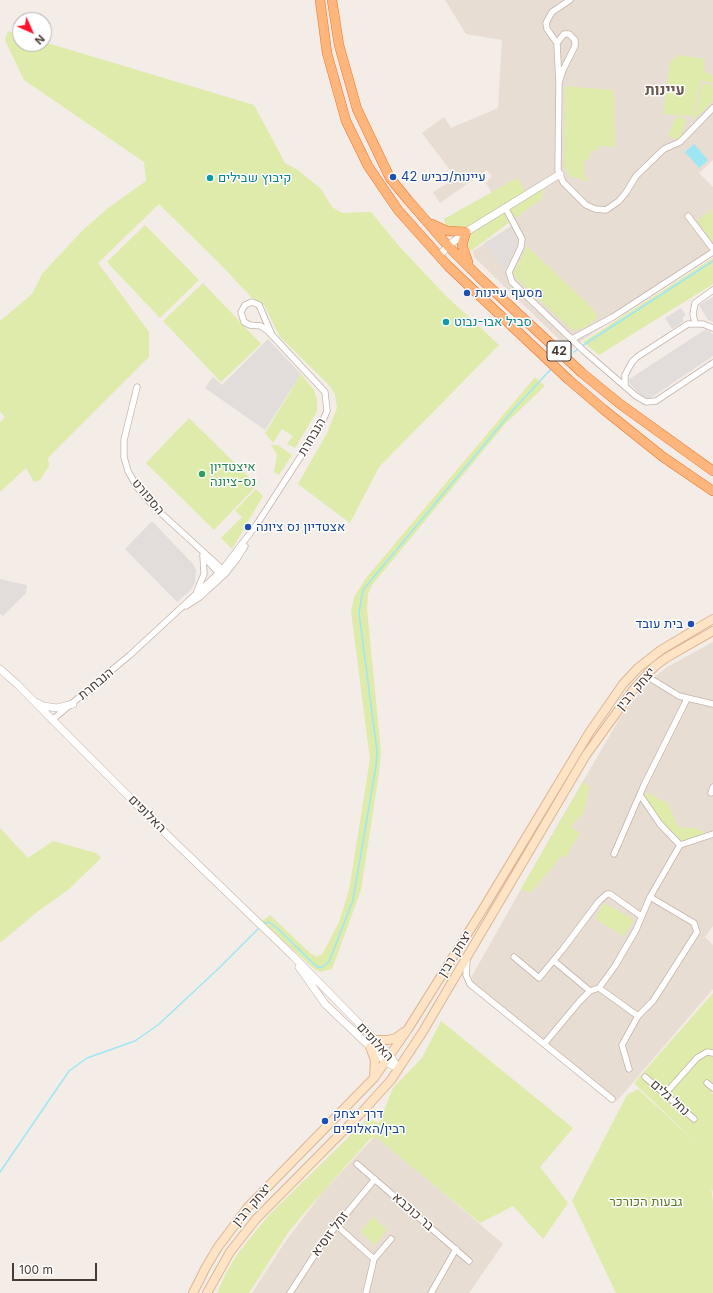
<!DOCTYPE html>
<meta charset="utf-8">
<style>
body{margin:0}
#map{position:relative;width:713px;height:1293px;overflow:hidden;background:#f4ece6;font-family:Inter,sans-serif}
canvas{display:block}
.north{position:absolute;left:12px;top:12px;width:40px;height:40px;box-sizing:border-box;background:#fff;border:1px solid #b5b1ae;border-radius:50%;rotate:135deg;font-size:11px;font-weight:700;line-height:16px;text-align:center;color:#473b34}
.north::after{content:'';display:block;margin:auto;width:14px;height:18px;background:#ff1229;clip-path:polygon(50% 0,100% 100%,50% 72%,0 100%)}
.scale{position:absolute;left:12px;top:1263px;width:85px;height:18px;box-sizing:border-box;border:2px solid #473b34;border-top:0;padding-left:5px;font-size:12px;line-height:14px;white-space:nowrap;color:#473b34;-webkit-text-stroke:3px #fff;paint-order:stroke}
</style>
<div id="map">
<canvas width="713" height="1293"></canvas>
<div class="north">N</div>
<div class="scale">100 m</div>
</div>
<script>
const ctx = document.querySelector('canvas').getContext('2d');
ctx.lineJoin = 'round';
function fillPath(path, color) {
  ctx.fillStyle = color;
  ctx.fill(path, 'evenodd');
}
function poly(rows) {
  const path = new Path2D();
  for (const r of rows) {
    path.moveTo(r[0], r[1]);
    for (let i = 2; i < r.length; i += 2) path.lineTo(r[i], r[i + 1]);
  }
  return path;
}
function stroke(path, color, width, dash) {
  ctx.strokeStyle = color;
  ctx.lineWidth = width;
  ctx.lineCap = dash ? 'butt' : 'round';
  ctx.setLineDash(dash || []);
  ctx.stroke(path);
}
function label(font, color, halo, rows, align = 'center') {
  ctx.font = font + ' Inter,Heebo,sans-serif';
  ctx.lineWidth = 3;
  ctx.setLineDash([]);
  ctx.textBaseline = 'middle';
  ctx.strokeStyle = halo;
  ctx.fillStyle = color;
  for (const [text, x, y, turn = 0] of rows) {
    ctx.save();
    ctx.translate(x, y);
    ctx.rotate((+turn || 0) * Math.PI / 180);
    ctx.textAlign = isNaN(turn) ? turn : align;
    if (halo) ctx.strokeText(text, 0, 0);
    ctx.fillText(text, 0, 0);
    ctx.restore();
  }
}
const residential = poly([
 [445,0,713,0,713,160,699,173,713,187,713,255,569,349,474,257,473,251,511,226,486,183,492,176,487,170,440,203,433,192,456,178,422,133,444,117,451,128,498,108,502,40,466,34],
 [713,642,713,926,705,937,713,945,713,989,617,1101,473,984,472,976,547,843,618,721,629,705,653,678,667,667],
 [376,1135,503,1244,469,1293,252,1293,285,1242,322,1193]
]);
const green = poly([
 [8,31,20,34,20,44,44,44,44,42,254,105,285,163,298,170,321,189,332,207,342,213,371,212,398,245,445,295,499,345,379,467,350,523,298,484,327,433,337,408,335,394,328,384,280,337,264,305,252,298,222,266,159,204,98,263,149,332,149,357,48,458,49,466,40,480,34,482,26,468,0,492,0,422,5,417,0,411,0,321,32,294,42,274,82,231,108,208,146,181,144,162,24,80,5,40],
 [678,55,705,59,704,72,713,75,713,84,701,80,693,116,663,114,670,63],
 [703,83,713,86,713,101,693,121],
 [565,86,614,90,615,147,599,146,598,150,590,151,590,159,584,160,584,177,588,178,588,182,579,178,570,177,564,166],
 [676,116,687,120,679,140,668,136],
 [517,178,525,191,468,227,446,227,444,219],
 [542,188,544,190,542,198,471,251,467,245,468,239,471,233],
 [713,209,713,243,697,220],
 [145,225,199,280,160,318,107,262],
 [527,246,594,310,598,317,586,327,576,330,571,329,517,279,513,274],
 [713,258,713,284,599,355,583,342],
 [203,283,261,344,221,382,163,321],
 [301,374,314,390,317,400,317,411,295,448,287,444,293,436,282,429,273,443,265,433],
 [535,377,545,386,506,423,372,585,368,594,367,609,381,752,379,773,361,890,332,969,320,972,312,967,262,921,270,915,310,953,317,957,323,953,339,922,349,890,370,759,351,612,354,597,366,578],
 [189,418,257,485,214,530,146,463],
 [271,445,278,445,292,455,279,475,274,472,277,454],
 [256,489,263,496,232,549,221,538,242,517,235,511],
 [583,782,589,787,585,806,583,813,571,827,580,833,565,858,562,856,530,893,521,889],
 [646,792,668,804,677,825,682,828,696,828,705,833,687,841,680,841,655,813,646,800],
 [0,828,28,858,53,841,96,853,101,858,68,890,37,912,0,943],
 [604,903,634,920,624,936,595,919],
 [713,993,713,1091,711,1093,713,1094,713,1193,711,1186,713,1202,713,1293,616,1293,572,1201,627,1095,638,1089,703,1149,634,1083],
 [441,1021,573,1128,540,1167,568,1203,543,1239,513,1206,480,1223,376,1137,370,1139,306,1211,288,1233,249,1293,217,1293,227,1271,239,1252,268,1216,365,1121,371,1120,379,1123,393,1088,422,1058],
 [373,1217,387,1230,375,1245,360,1232]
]);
const parking = poly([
 [511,228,518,244,505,270,485,242],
 [713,297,713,322,708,320,699,305],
 [681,308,686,315,682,318,684,321,672,329,665,318],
 [706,329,713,334,713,356,649,399,642,396,630,384,628,380],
 [268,339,301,374,265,430,205,388,213,377,222,385],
 [152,521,193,564,196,570,195,582,191,590,177,602,125,549],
 [0,579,27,585,26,593,3,616,0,614]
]);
const water = poly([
 [694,144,708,160,699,168,685,152]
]);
const stream = poly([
 [582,346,713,261],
 [574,352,579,348],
 [265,923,269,922,277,928,316,966,321,968,329,962,353,900,376,766,377,751,359,613,363,590,514,409,552,368],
 [0,1172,69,1071,87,1058,135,1041,158,1025,218,969,258,929]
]);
const minor = poly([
 [557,43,547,29,546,23,552,12,570,0],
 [559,83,563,70,575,46,575,40,569,34,564,34,557,43,559,83,558,170,563,182,586,205,595,209,606,210,619,201,627,191,636,176,664,149,680,142,713,108],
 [505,207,522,239,521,247,509,272,512,282,584,351,636,396,646,402,656,401,713,363],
 [688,216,713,249],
 [695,323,693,314,695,303,713,290],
 [572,339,613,317,713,252],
 [625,386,625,375,632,362,637,357,688,324,703,324,713,328],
 [137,387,124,440,124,457,128,471,137,487,152,505,221,568,225,574],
 [203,556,217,571,223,574],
 [197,591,204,574,203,555],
 [186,606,200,597,225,574,237,559,245,546],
 [653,680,679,696,713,704],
 [52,720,130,655,222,570,257,524,321,425,327,411,325,392,268,331,261,326,250,325,244,322,241,312,245,305,252,302,259,305,272,335],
 [711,793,713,787],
 [640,795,660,824,680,845],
 [614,854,644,785,687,699],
 [514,957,539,978,563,949,599,901,607,894,610,894,641,916],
 [467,960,466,975,470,984,612,1099],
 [554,961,590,991],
 [599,988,638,1016],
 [544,1044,579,1002,590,991,599,988,615,966,636,930,650,897,680,845,713,834],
 [629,1069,622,1045,638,1016,653,1001,697,932,694,923,650,897],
 [645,1077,694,1119],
 [707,1083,713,1088],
 [665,1094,697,1058,707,1052,713,1053],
 [357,1164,469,1261],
 [336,1225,374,1259,366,1293],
 [374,1259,391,1239],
 [290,1293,323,1242,375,1179],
 [431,1293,456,1249]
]);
const tertiary = poly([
 [439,256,448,246,466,232,560,174],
 [0,669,17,684,157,825,293,956,390,1055,398,1069],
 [38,703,43,706,57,708,73,704],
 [299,967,325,1004,386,1062,398,1068]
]);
const secondary = poly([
 [373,1040,388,1040,396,1038,404,1032],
 [370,1047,375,1060,374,1077],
 [193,1293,206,1267,218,1247,248,1207,374,1078,408,1029,483,909,589,733,623,684,638,668,661,650,713,619],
 [207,1293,230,1252,256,1219,363,1111,391,1080,422,1033,586,755,633,690,655,666,666,658,713,631]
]);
const trunk = poly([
 [320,0,327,53,346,121,368,166,398,210,448,266,569,380,603,409,663,457,713,491],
 [332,0,339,45,357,109,390,178,408,200,448,246,480,278,582,373,620,404,713,471],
 [432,224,447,231,466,232,462,245,468,262]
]);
const markers = [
 [393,177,4,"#1a4fb4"],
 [210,178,4,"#0f9aa8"],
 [467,293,4,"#1a4fb4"],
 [446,322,4,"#0f9aa8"],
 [202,474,4,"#2e9e5b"],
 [248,527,4,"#1a4fb4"],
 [691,624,4,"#1a4fb4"],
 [325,1121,4,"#1a4fb4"]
];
const shields = [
 [559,351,24]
];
const shieldNames = [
 ["42",559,351]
];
const transitNames = [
 ["עיינות/כביש 42",401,177],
 ["מסעף עיינות",475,293],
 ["אצטדיון נס ציונה",256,527],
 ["בית עובד",683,624,"right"],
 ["דרך יצחק",333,1114],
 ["רבין/האלופים",333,1129]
];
const cultureNames = [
 ["קיבוץ שבילים",218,178],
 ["סביל אבו-נבוט",454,322]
];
const streetNames = [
 ["הנבחרת",312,437,-59],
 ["הספורט",148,497,50],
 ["הנבחרת",96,684,-40],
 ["יצחק רבין",636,689,-49],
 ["האלופים",147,814,45],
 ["יצחק רבין",455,954,-58],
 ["האלופים",375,1042,47],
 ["נחל גלים",670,1098,41],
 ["יצחק רבין",252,1205,-49],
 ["בר כוכבא",413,1212,41],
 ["זמל זוסיא",330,1234,-53]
];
const leisureNames = [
 ["איצטדיון",210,467],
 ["נס-ציונה",210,482]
];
const parkNames = [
 ["גבעות הכורכר",646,1202]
];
const quarterNames = [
 ["עיינות",665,90]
];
fillPath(residential, '#e8ddd3');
fillPath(green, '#deebab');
fillPath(parking, '#e2dddb');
fillPath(water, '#9de7f5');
stroke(stream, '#9de7f5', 1.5);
stroke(minor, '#c3b4ab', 7);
stroke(tertiary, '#c3b4ab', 8);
stroke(secondary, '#dbb694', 10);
stroke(trunk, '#e8742b', 10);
stroke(minor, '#fff', 5.5);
stroke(tertiary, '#fff', 7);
stroke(secondary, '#ffe3c5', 8);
stroke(trunk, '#ffb67d', 9);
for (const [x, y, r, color] of markers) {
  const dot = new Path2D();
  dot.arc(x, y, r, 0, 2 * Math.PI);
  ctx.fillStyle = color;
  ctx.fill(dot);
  stroke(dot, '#fff', 1.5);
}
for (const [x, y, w] of shields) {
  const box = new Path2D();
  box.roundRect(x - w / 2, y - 10, w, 20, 3);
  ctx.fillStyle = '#fff';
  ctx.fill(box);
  stroke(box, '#473b34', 1);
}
label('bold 12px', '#473b34', null, shieldNames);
label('13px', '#164399', '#fff', transitNames, 'left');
label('13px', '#0d838f', '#fff', cultureNames, 'left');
label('13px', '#473b34', '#fff', streetNames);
label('13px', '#27864d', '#fff', leisureNames, 'left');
label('13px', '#5c7d23', '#fff', parkNames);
label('bold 15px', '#6b564b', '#fff', quarterNames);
</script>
